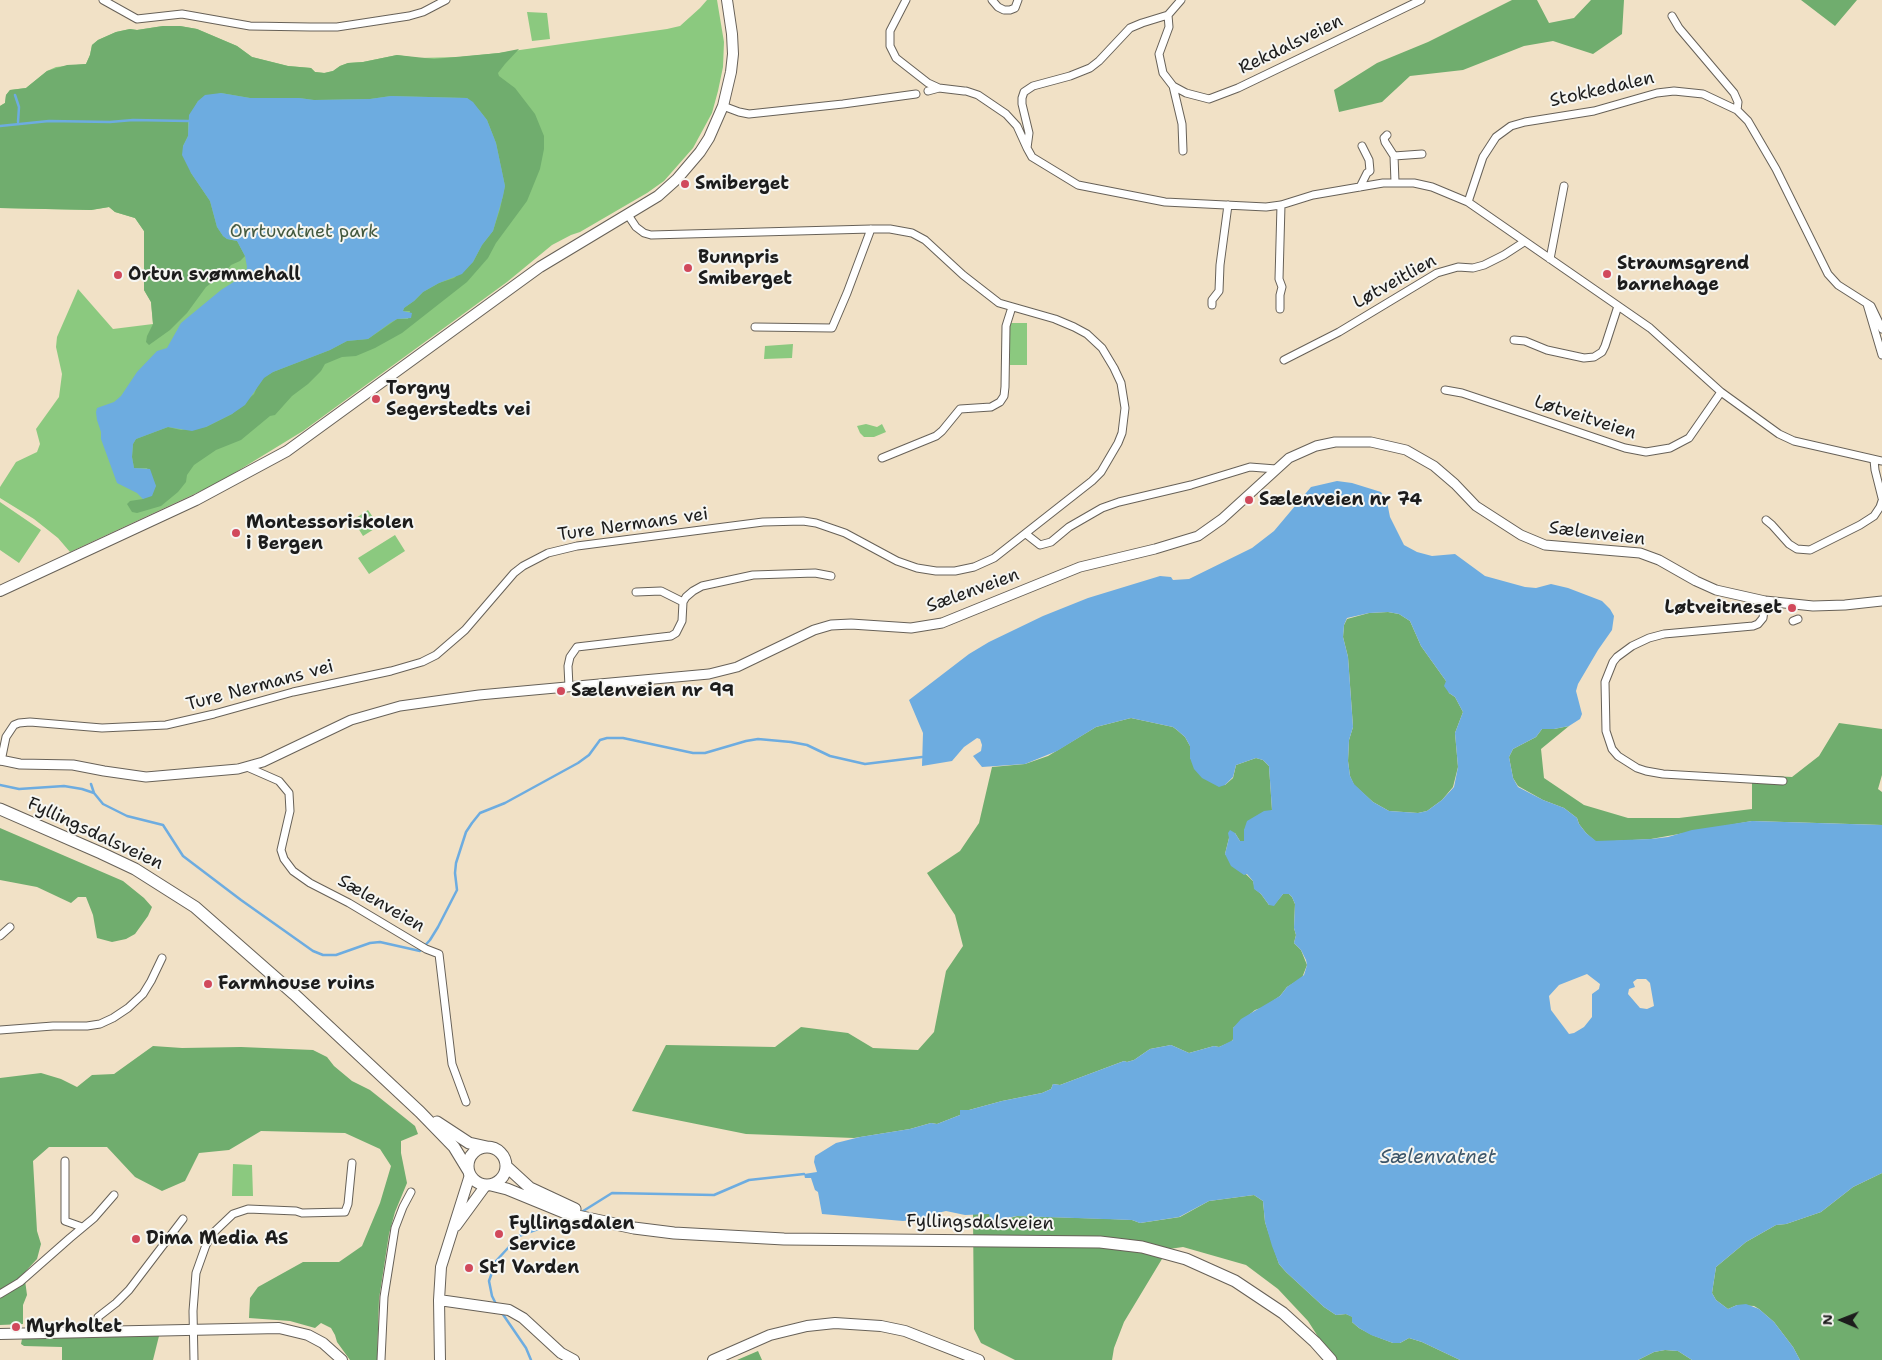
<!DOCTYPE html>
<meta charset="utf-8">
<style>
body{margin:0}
#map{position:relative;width:1882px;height:1360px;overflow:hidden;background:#f1e1c6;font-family:"Shantell Sans",sans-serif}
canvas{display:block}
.north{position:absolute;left:1817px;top:1295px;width:50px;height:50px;-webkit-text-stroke:4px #f6f6f2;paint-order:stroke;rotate:271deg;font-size:14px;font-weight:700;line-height:20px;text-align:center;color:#1c1c1c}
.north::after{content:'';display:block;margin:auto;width:18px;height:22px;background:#1c1c1c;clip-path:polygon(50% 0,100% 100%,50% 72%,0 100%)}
</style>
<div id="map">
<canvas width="1882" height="1360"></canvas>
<div class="north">N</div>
</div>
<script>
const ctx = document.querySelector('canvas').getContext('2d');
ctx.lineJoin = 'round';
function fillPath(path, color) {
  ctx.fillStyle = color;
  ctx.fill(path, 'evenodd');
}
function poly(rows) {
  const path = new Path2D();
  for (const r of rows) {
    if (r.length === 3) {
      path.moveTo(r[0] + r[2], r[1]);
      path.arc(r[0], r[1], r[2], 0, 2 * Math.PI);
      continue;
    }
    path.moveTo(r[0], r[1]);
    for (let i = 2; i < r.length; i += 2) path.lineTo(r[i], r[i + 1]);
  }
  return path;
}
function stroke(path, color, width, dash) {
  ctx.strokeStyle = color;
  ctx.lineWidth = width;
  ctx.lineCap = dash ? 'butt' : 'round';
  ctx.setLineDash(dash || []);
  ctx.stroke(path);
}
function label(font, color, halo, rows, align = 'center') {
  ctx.font = font + ' "Shantell Sans",sans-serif';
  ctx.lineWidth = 4;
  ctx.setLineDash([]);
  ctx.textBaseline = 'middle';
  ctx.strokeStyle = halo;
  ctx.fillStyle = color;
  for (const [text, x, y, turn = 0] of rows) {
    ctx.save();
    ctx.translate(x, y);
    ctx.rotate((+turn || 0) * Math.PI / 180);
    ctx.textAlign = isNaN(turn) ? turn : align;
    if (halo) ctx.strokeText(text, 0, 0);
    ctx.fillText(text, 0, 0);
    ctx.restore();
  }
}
const green = poly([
 [707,0,717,0,724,42,723,67,718,91,712,113,693,148,664,181,647,193,580,232,571,235,552,245,507,282,303,431,218,483,70,552,58,538,34,519,0,498,0,487,16,462,37,452,40,444,36,429,59,397,62,374,56,347,57,337,78,289,113,329,153,324,151,302,144,290,144,231,135,218,115,212,109,207,91,210,0,208,0,106,5,103,6,95,10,90,26,88,47,71,56,67,86,64,90,55,92,45,98,40,116,32,130,29,137,30,163,26,180,26,197,29,237,46,252,57,288,66,311,68,315,72,325,73,333,71,340,66,348,63,363,62,397,55,418,58,460,57,499,53,667,29,680,26,700,8],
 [527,12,547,13,550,39,532,41],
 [1010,323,1027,323,1027,365,1010,365],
 [793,344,792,358,764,359,765,346],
 [866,424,877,427,882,424,886,432,874,437,864,437,860,433,857,426],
 [0,502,41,530,19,563,0,550],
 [368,510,379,526,363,536,353,520],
 [395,535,405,551,369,574,358,558],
 [233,1164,252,1165,253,1196,232,1196]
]);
const forest = poly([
 [1512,0,1537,0,1549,23,1574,18,1591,0,1624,0,1622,34,1593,54,1553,41,1524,46,1463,70,1410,76,1382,102,1339,112,1334,90,1377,63,1428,42],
 [1801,0,1857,0,1835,26],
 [163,26,180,26,197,29,237,46,252,57,288,66,311,68,315,72,324,73,333,71,340,66,348,63,363,62,397,55,434,59,499,53,519,49,505,64,498,73,499,76,515,88,535,114,544,136,544,149,540,169,527,201,496,243,488,258,467,282,402,333,375,348,356,356,342,357,325,364,321,371,308,384,292,396,275,415,270,416,241,440,216,450,194,465,187,475,186,482,178,492,161,506,137,513,132,512,127,504,130,501,143,499,156,486,147,468,134,468,132,457,133,444,136,439,168,427,181,430,206,427,232,414,254,394,258,385,264,377,273,372,330,350,347,341,368,339,397,319,408,319,410,311,403,311,404,308,414,301,423,292,439,283,454,278,473,262,482,245,493,231,500,209,505,186,496,143,487,120,480,111,467,98,391,96,370,99,314,100,299,98,250,98,221,93,198,101,188,121,188,136,183,146,191,173,210,201,217,227,223,236,227,239,237,241,245,256,240,261,231,265,219,280,214,281,206,287,187,313,170,330,149,345,146,342,147,336,153,324,151,302,144,290,144,231,135,218,115,212,109,207,91,210,0,208,0,106,5,103,6,95,10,90,26,88,47,71,67,65,86,64,90,55,92,45,98,40,116,32,130,29,137,30],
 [1388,612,1399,614,1410,621,1421,646,1446,681,1449,693,1455,697,1463,712,1455,733,1458,767,1453,787,1442,800,1427,811,1418,813,1389,811,1373,802,1354,785,1350,776,1348,761,1349,740,1353,727,1348,657,1343,637,1344,625,1347,619,1369,613],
 [1131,718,1173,727,1177,730,1185,737,1190,746,1190,758,1225,785,1233,778,1236,765,1256,758,1263,760,1269,766,1272,810,1244,830,1245,841,1240,841,1235,833,1229,838,1225,854,1253,881,1255,889,1261,894,1269,905,1274,905,1283,894,1289,894,1292,897,1295,904,1294,928,1296,935,1294,943,1301,950,1307,965,1302,978,1287,987,1280,996,1264,1007,1255,1010,1233,1028,1234,1038,1231,1042,1219,1047,1214,1046,1189,1053,1171,1045,1150,1049,1134,1060,1127,1062,1124,1061,1060,1085,1053,1084,1051,1089,1042,1093,1002,1101,969,1110,961,1110,960,1115,937,1124,931,1123,910,1129,854,1138,746,1134,632,1111,666,1045,775,1047,801,1027,848,1033,873,1048,918,1050,934,1032,946,971,963,946,955,915,927,873,960,851,979,823,992,767,1025,764,1048,756,1096,727],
 [1839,723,1882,729,1882,775,1878,789,1882,792,1882,825,1752,821,1651,839,1596,842,1586,833,1579,824,1577,818,1564,808,1543,800,1518,786,1513,778,1509,757,1513,749,1536,737,1542,729,1554,729,1569,726,1541,749,1544,778,1584,805,1628,818,1679,818,1752,809,1752,775,1792,777,1819,756],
 [0,828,123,881,144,898,152,907,148,916,135,934,126,939,112,942,97,938,93,915,86,897,78,897,71,903,37,887,0,880],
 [153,1046,182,1048,241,1047,313,1050,327,1057,334,1066,352,1081,370,1090,415,1126,418,1134,401,1141,401,1153,407,1183,395,1212,389,1234,379,1299,377,1360,350,1360,337,1342,335,1335,331,1328,321,1323,315,1328,290,1321,249,1318,250,1298,258,1287,303,1262,339,1262,362,1246,380,1203,391,1166,380,1149,345,1133,261,1131,229,1150,199,1153,185,1181,162,1191,135,1177,107,1147,49,1147,33,1161,37,1231,41,1244,37,1259,24,1273,27,1295,23,1305,23,1324,0,1325,0,1078,41,1073,61,1079,77,1087,92,1075,114,1074],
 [1882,1173,1882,1360,1800,1360,1793,1347,1774,1322,1759,1309,1754,1306,1737,1305,1728,1309,1716,1300,1712,1293,1716,1267,1746,1242,1776,1225,1786,1224,1821,1212,1853,1187],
 [1254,1195,1263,1201,1265,1222,1279,1264,1286,1272,1324,1307,1336,1315,1346,1314,1353,1317,1352,1322,1359,1328,1372,1335,1393,1343,1400,1343,1409,1338,1422,1342,1460,1360,1325,1360,1326,1349,1308,1321,1278,1289,1246,1265,1183,1247,1169,1249,1165,1254,1124,1322,1114,1348,1112,1360,1015,1360,981,1343,974,1329,973,1214,989,1214,1010,1218,1017,1216,1110,1219,1132,1220,1140,1223,1180,1217,1209,1201],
 [159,1336,153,1360,62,1360,62,1347,24,1346,21,1344,22,1339],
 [1665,1350,1678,1351,1692,1360,1638,1360,1654,1352],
 [758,1351,762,1360,737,1360]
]);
const water = poly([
 [221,93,250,98,299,98,314,100,370,99,391,96,467,98,473,102,487,120,496,143,505,186,503,196,493,231,482,245,473,262,462,274,439,283,423,292,414,301,404,308,403,311,412,313,411,318,397,319,390,323,368,339,347,341,330,350,273,372,264,378,245,405,232,414,206,427,192,431,168,427,136,439,133,444,132,457,134,468,150,469,156,486,152,496,143,499,137,493,117,483,101,439,101,432,97,420,96,412,97,408,114,402,121,396,137,372,157,351,167,348,181,323,221,290,243,276,246,272,247,267,245,256,237,241,227,239,223,236,217,227,210,201,191,173,182,155,183,146,188,136,189,115,198,101,205,95],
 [1337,481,1352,483,1381,492,1387,502,1390,517,1404,545,1417,552,1432,556,1455,554,1485,576,1525,587,1536,588,1551,584,1568,588,1602,601,1610,609,1614,616,1612,630,1598,650,1578,684,1576,691,1582,714,1580,719,1569,726,1554,729,1542,729,1536,737,1513,749,1509,757,1513,778,1518,787,1543,800,1564,808,1577,818,1579,824,1586,833,1596,841,1651,839,1668,837,1692,830,1752,821,1882,825,1882,1173,1853,1187,1821,1212,1786,1224,1776,1225,1746,1242,1716,1267,1712,1293,1716,1300,1728,1309,1737,1305,1746,1304,1759,1309,1774,1322,1793,1347,1800,1360,1692,1360,1678,1351,1665,1350,1654,1352,1638,1360,1460,1360,1422,1342,1409,1338,1400,1343,1393,1343,1371,1335,1359,1328,1352,1322,1352,1317,1346,1314,1336,1315,1324,1307,1286,1272,1279,1264,1272,1246,1265,1222,1263,1201,1254,1195,1209,1201,1179,1217,1140,1223,1132,1220,1017,1216,991,1221,989,1214,965,1215,946,1211,933,1214,927,1218,903,1221,822,1214,818,1192,815,1190,811,1178,805,1178,804,1174,817,1172,814,1162,815,1156,836,1143,860,1137,910,1129,931,1123,937,1124,960,1115,960,1110,969,1110,1002,1101,1042,1093,1051,1089,1053,1084,1060,1085,1124,1061,1127,1062,1134,1060,1150,1049,1171,1045,1189,1053,1214,1046,1219,1047,1233,1040,1233,1028,1241,1019,1280,996,1287,987,1304,975,1307,965,1306,960,1301,950,1294,943,1296,935,1294,928,1295,904,1292,897,1289,894,1283,894,1274,906,1269,905,1261,894,1254,889,1253,881,1247,874,1244,875,1231,866,1225,854,1229,838,1228,833,1230,830,1235,833,1240,841,1244,841,1244,830,1247,821,1264,811,1272,810,1269,766,1263,760,1256,758,1236,765,1233,777,1225,785,1219,787,1202,778,1194,769,1190,758,1190,746,1185,737,1177,730,1173,727,1131,718,1096,727,1057,751,1025,764,982,767,973,756,981,751,982,745,980,739,977,738,964,747,952,761,922,766,923,733,909,700,969,654,989,642,1043,616,1088,598,1160,576,1171,577,1173,580,1189,579,1252,548,1274,531,1311,487],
 [1388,612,1399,614,1410,621,1421,646,1446,681,1444,686,1449,693,1455,697,1463,712,1455,733,1458,767,1454,787,1442,800,1427,811,1418,813,1389,811,1373,802,1354,784,1350,776,1348,761,1349,740,1353,727,1348,657,1343,637,1344,625,1347,618,1369,613],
 [1587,974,1600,984,1599,989,1592,994,1592,1017,1584,1027,1574,1033,1569,1034,1551,1010,1549,996,1559,985],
 [1637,979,1646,979,1650,983,1654,1006,1647,1009,1640,1008,1628,994,1629,989,1635,987,1633,982]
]);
const stream = poly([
 [15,95,19,107,18,122],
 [0,126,49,121,110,122,133,120,188,121],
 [91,784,94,793],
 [0,785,19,789,64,786,82,789,94,793,103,804,127,816,163,825,183,856,241,900,313,951,323,955,336,955,370,943,380,942,420,951,430,940,438,927,457,890,455,873,456,863,466,832,472,823,480,813,505,803,578,763,589,755,600,740,607,738,623,738,693,753,705,753,746,741,758,739,791,742,807,745,830,756,865,764,922,757],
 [580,1213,612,1193,714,1195,749,1180,804,1174],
 [496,1304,492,1296,489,1281,496,1261,519,1236,568,1218],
 [502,1313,526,1348,531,1360]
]);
const minor = poly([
 [103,0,137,19,182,14,250,26,310,27,337,27,409,16,423,12,446,0],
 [906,0,890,31,890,46,896,58,928,83,939,88],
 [992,0,998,7,1004,10,1010,10,1015,8,1018,0],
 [1181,0,1168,15,1142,23,1130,28,1099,61,1090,68,1070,76,1033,86,1024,92,1022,98,1022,104,1029,133,1027,148,1032,157,1078,185,1165,202,1266,207,1281,205,1313,195,1383,183,1414,183,1432,187,1468,202,1650,328,1721,392,1779,434,1794,441,1882,461],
 [1168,15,1169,27,1159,54,1163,73,1173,86,1186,93,1209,99,1238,88,1421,0],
 [1672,16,1679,28,1734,93,1738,102,1737,110],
 [1173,86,1182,124,1183,151],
 [928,91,939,88,964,91],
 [966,91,978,95,1006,114,1017,126,1027,148],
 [723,106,739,112,749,114,843,104,916,94],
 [1387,135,1384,138,1385,142,1394,156,1395,182],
 [1394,156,1422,154],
 [1360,187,1367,173,1370,171,1369,160,1362,146],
 [1468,202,1483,157,1496,137,1511,126,1525,122,1594,111,1657,93,1674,91,1703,94,1737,110,1748,121,1776,169,1828,274,1838,285,1871,306,1882,329],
 [1550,259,1564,186],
 [1867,304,1882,355],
 [1212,305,1212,300,1219,291,1220,265,1228,205],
 [1280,309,1280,295,1282,287,1279,279,1281,205],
 [755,327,832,328,847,293,871,229],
 [1514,340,1525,341,1547,350,1584,358,1594,357,1602,352,1605,346,1618,306],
 [1284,360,1339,332,1437,273,1458,267,1473,268,1484,265,1504,255,1524,242],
 [1445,390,1462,393,1525,414,1625,448,1646,452,1670,448,1689,438,1721,392],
 [882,458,936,436,942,431,960,409,991,407,1000,402,1004,396,1005,387,1006,326,1012,307],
 [1874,460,1875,470,1882,498],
 [1766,520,1772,525,1789,544,1797,549,1810,550,1860,525,1874,516,1880,507,1882,501],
 [1026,534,1040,545,1051,542,1069,527,1102,508,1119,502,1191,485,1250,467,1276,469],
 [636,592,661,591,683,602],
 [1765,601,1763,618,1758,624,1753,626,1664,634,1649,638,1632,646,1617,657,1613,662,1605,682,1606,731,1612,749,1618,756,1637,768,1646,771,1663,774,1783,781],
 [1793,621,1798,619],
 [569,687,568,666,570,657,577,647,671,636,676,633,682,621,683,602,686,597,693,591,702,586,753,575,815,573,831,576],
 [1,761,6,737,14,725,19,723,30,722,102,728,166,725,214,714,293,692,391,671,422,662,436,655,465,630,514,573,523,566,548,553,577,546,763,522,803,521,816,523,845,533,897,561,917,568,936,571,955,571,974,567,994,558,1092,481,1101,472,1118,443,1122,433,1125,408,1121,383,1114,368,1102,348,1087,334,1074,327,1055,319,999,303,963,275,925,240,912,233,890,229,871,229,651,235,644,233,636,227,628,215],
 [247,767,279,781,289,793,290,811,281,850,284,859,293,871,310,883,349,903,426,949,439,954,452,1064,466,1102],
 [0,936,10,927],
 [0,1030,53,1026,87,1026,100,1024,113,1018,128,1008,143,994,151,981,162,958],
 [65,1161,65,1221,82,1227],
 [0,1294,20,1282,70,1238,94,1218,114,1195],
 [98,1332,98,1317,116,1303,129,1290,183,1219],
 [194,1360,193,1311,196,1273,206,1245,212,1234,233,1214,248,1209,296,1211,302,1213,345,1212,348,1204,352,1163],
 [381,1360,384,1297,395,1228,403,1207,411,1192]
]);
const tertiary = poly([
 [0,760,20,764,73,765,104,771,146,777,238,769,263,762,351,720,400,706,479,695,709,674,737,667,814,630,831,625,851,624,911,628,942,623,1080,567,1155,549,1198,536,1222,519,1289,458,1316,446,1335,442,1371,442,1406,450,1434,466,1455,484,1476,506,1521,535,1545,545,1640,553,1659,560,1696,581,1716,590,1765,601,1813,606,1845,605,1882,601]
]);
const secondary = poly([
 [0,591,196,500,287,451,540,267,658,196,677,179,700,152,709,138,723,106,731,72,733,54,732,34,727,0],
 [456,1226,486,1185],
 [439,1300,509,1310,523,1318,561,1353,574,1360],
 [0,1334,279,1328,308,1335,323,1343,342,1360],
 [440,1360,439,1300,441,1267,470,1175],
 [713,1360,770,1335,807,1326,835,1323,881,1326,905,1331,979,1360]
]);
const primary = poly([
 [0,809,101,853,135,869,195,907,294,994,420,1112,454,1147,468,1170],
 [437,1122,469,1143,487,1147],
 [487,1166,19],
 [506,1166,530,1188,575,1209],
 [491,1185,507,1189,568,1214,634,1228,674,1233,784,1239,1100,1242,1142,1247,1186,1259,1235,1281,1283,1313,1315,1342,1331,1360]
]);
const markers = [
 [685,184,5,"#d1495b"],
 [688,268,5,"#d1495b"],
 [1607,274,5,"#d1495b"],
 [118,275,5,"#d1495b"],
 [376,399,5,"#d1495b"],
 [1249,500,5,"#d1495b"],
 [236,533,5,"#d1495b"],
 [1792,608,5,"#d1495b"],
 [561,691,5,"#d1495b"],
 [208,984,5,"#d1495b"],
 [499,1234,5,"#d1495b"],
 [136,1239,5,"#d1495b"],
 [469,1268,5,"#d1495b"],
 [16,1327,5,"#d1495b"]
];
const streetNames = [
 ["Rekdalsveien",1291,45,-26],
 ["Stokkedalen",1602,90,-13],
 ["Løtveitlien",1395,282,-29],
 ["Løtveitveien",1585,418,18],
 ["Ture Nermans vei",633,525,-8],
 ["Sælenveien",1597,534,7],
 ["Sælenveien",973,591,-20],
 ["Ture Nermans vei",260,686,-15],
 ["Fyllingsdalsveien",95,834,25],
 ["Sælenveien",381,904,30],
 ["Fyllingsdalsveien",980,1223,1]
];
const poiNames = [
 ["Smiberget",695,184],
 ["Bunnpris",698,258],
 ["Smiberget",698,279],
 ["Straumsgrend",1617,264],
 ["barnehage",1617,285],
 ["Ortun svømmehall",128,275],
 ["Torgny",386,389],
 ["Segerstedts vei",386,410],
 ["Sælenveien nr 74",1259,500],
 ["Montessoriskolen",246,523],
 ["i Bergen",246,544],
 ["Løtveitneset",1782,608,"right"],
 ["Sælenveien nr 99",571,691],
 ["Farmhouse ruins",218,984],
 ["Fyllingsdalen",509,1224],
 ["Service",509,1245],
 ["Dima Media AS",146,1239],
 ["St1 Varden",479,1268],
 ["Myrholtet",26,1327]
];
const parkNames = [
 ["Orrtuvatnet park",304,232]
];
const waterNames = [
 ["Sælenvatnet",1438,1158]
];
fillPath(green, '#8bc97f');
fillPath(forest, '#70ad6e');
fillPath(water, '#6dace0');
stroke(stream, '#6dace0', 2.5);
stroke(minor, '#676158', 9);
stroke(tertiary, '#676158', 11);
stroke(secondary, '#676158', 12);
stroke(primary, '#676158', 13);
stroke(minor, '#fff', 7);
stroke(tertiary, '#fff', 9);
stroke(secondary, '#fff', 10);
stroke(primary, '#fff', 11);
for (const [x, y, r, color] of markers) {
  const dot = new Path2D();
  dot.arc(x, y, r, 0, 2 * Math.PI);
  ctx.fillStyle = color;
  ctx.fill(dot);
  stroke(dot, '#f6f6f2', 2);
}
label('18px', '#1c1c1c', '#f6f6f2', streetNames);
label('bold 18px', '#1c1c1c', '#f6f6f2', poiNames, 'left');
label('18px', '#43593f', '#f6f6f2', parkNames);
label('italic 19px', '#3c566a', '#f6f6f2', waterNames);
</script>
